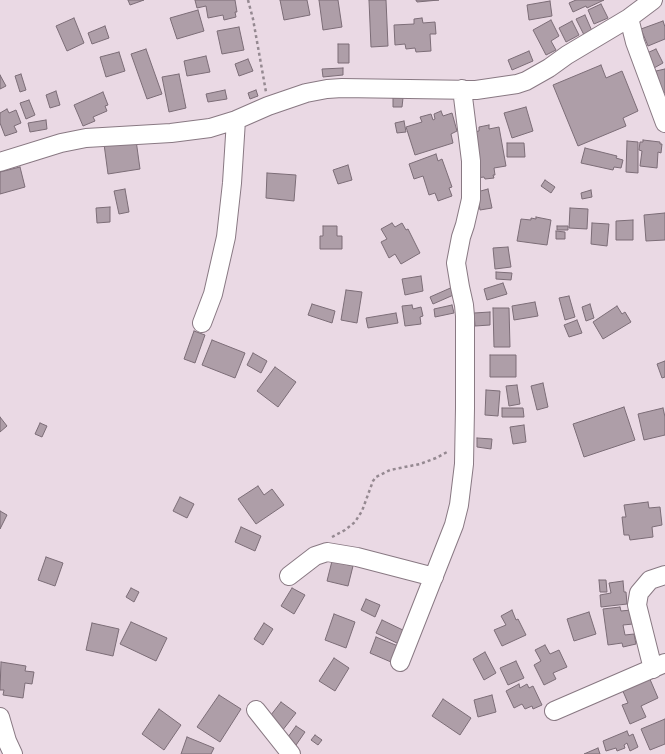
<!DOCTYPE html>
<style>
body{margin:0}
canvas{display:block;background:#ead9e4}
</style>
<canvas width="665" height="754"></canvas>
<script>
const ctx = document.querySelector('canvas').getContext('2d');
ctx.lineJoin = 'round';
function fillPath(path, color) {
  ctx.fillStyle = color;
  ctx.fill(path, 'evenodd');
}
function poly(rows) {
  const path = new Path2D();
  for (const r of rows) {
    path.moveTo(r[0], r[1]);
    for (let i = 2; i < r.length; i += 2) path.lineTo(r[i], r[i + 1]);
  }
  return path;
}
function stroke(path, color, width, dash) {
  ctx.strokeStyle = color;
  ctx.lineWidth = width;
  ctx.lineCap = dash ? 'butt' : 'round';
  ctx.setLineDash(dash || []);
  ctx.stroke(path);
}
const building = poly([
 [128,0,144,0,130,5,128,0],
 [195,0,235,0,237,12,235,12,236,17,224,20,223,15,208,18,206,6,197,8,195,0],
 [280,0,307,0,310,15,284,20,280,0],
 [319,0,338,0,342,27,323,30,319,0],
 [369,0,386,0,388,46,371,47,369,0],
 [416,0,439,0,417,2,416,0],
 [576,0,604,0,587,8,586,6,573,12,569,3,576,0],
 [550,1,552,16,529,20,527,5,550,1],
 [601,4,608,18,594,24,588,10,601,4],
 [198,10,204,31,177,39,170,18,198,10],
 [585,15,592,31,584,35,576,19,585,15],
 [74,18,84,43,67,51,56,26,74,18],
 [422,18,423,23,435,22,436,34,430,34,431,51,416,52,415,48,406,49,405,44,395,45,394,25,414,24,414,19,422,18],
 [551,20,559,36,551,41,556,50,546,55,533,30,551,20],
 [572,21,579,35,566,42,559,28,572,21],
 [663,21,665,27,665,39,648,46,641,29,663,21],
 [105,26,109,38,92,44,88,33,105,26],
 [239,27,244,50,222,54,217,31,239,27],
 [338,44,349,44,349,63,338,63,338,44],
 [146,49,162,94,147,99,131,54,146,49],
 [656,49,663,63,654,68,647,53,656,49],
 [529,51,533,61,512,70,508,60,529,51],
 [119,52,125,71,106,77,100,57,119,52],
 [206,56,210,72,187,76,184,61,206,56],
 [248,59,253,71,239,76,235,64,248,59],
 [601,65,606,78,622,71,638,111,623,118,626,126,578,146,553,85,601,65],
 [343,68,343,75,323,77,322,69,343,68],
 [665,69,665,93,662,93,656,71,665,69],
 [21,74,26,90,20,92,15,76,21,74],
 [179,74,186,108,169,112,162,77,179,74],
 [0,75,6,86,0,89,0,75],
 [225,90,227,99,208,102,206,94,225,90],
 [256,90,258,96,250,99,248,93,256,90],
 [56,91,60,105,50,108,46,95,56,91],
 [103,92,108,105,105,106,107,111,93,117,95,121,83,126,74,105,103,92],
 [393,98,403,98,402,107,393,107,393,98],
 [29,100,35,115,26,119,20,103,29,100],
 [526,107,533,131,512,138,504,113,526,107],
 [7,109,9,113,16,110,21,123,14,126,17,132,5,136,0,123,0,113,7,109],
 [441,111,443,116,452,113,457,131,451,134,453,143,415,155,406,127,422,122,420,117,431,114,433,120,435,119,434,114,441,111],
 [46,120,47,129,30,132,28,123,46,120],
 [404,121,406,132,397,133,395,123,404,121],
 [489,125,489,129,499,127,506,166,494,168,495,175,493,175,494,178,485,179,484,177,476,178,474,132,479,131,479,127,489,125],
 [136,140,140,169,108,174,104,144,136,140],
 [643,140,660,142,660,144,662,144,661,153,658,152,657,168,640,166,642,151,639,150,640,142,643,142,643,140],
 [627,141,638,142,638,173,626,172,627,141],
 [507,143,524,143,525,157,507,157,507,143],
 [585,148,617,156,616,158,623,160,621,168,614,167,613,170,581,163,585,148],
 [436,154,438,161,442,159,452,187,449,188,452,196,438,201,435,193,429,195,423,176,414,179,409,164,436,154],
 [348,165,352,180,338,184,333,170,348,165],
 [20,167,25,187,0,194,0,172,20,167],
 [267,173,296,175,294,201,266,198,267,173],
 [545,180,555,187,551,193,541,186,545,180],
 [125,189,129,212,119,214,114,191,125,189],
 [488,189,492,208,480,210,477,192,488,189],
 [591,190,592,197,582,199,581,193,591,190],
 [110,207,110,222,97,223,96,208,110,207],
 [570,208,588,209,587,229,569,228,570,208],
 [665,213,665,240,646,241,644,215,665,213],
 [536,217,551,220,547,245,517,241,521,219,531,220,531,218,536,219,536,217],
 [633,220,633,240,616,240,616,221,633,220],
 [392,223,395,227,402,223,406,230,408,229,420,253,401,264,395,254,389,258,381,242,387,239,381,229,392,223],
 [592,223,609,224,607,246,591,244,592,223],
 [323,226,337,226,337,236,342,236,342,249,320,249,320,236,323,236,323,226],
 [557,226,568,226,568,230,557,230,557,226],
 [556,231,565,232,565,239,556,239,556,231],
 [508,247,511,267,495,269,493,248,508,247],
 [496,272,512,273,511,280,496,279,496,272],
 [421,276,423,291,405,295,402,279,421,276],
 [503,283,507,294,487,300,484,289,503,283],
 [455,286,458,293,433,304,430,297,455,286],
 [346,290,362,292,357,323,341,320,346,290],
 [569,296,575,317,565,320,559,298,569,296],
 [535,302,538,316,514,320,512,306,535,302],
 [312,304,335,311,332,323,308,315,312,304],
 [590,304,594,318,586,321,582,307,590,304],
 [412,305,413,309,421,307,423,316,420,317,421,324,405,326,402,306,412,305],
 [452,305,454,313,435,317,434,309,452,305],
 [617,306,622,314,625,312,631,322,603,339,593,322,617,306],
 [493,308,509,308,510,347,494,347,493,308],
 [490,312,490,325,475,326,474,313,490,312],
 [396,313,398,323,368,328,366,318,396,313],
 [577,320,582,333,569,337,564,325,577,320],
 [194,331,205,335,195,363,184,359,194,331],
 [212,340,245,353,235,378,202,365,212,340],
 [253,353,267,361,261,373,247,365,253,353],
 [490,355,516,355,516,377,490,377,490,355],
 [665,361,665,377,662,378,657,364,665,361],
 [275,367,296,382,278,407,257,391,275,367],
 [543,383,548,407,537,410,531,386,543,383],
 [517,385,520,404,509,406,506,386,517,385],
 [486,390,500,391,498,416,485,415,486,390],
 [624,407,635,440,584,457,573,424,624,407],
 [502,408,523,408,524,417,502,417,502,408],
 [663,408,665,417,665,435,644,440,638,414,663,408],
 [0,417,7,426,0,432,0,417],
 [40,423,47,426,42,437,35,434,40,423],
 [524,425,526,442,513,444,510,427,524,425],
 [477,438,492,439,491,449,477,447,477,438],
 [258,486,264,495,272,489,284,505,256,524,238,499,258,486],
 [180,497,194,504,187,518,173,511,180,497],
 [648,502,649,508,660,507,662,525,652,527,653,537,630,540,629,535,624,535,622,517,626,517,624,505,648,502],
 [0,511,7,515,0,529,0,511],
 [241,527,261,536,255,551,235,542,241,527],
 [46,557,63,563,55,586,38,580,46,557],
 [332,561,353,566,348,586,327,581,332,561],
 [599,580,606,580,607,592,600,592,599,580],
 [623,581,624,592,626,592,627,604,601,607,600,595,611,593,609,583,623,581],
 [131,588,139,592,134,602,126,597,131,588],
 [292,588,305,595,294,614,281,606,292,588],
 [366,599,380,605,375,617,361,610,366,599],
 [620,607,621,611,631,610,633,624,623,625,625,635,634,634,636,644,623,647,622,643,608,645,603,609,620,607],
 [512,610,516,620,518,619,526,635,502,646,494,630,506,625,501,616,512,610],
 [589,612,596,634,574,641,567,619,589,612],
 [334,614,355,622,346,648,325,640,334,614],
 [382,620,407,632,401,645,376,633,382,620],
 [131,622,167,638,156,661,120,644,131,622],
 [92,623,119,629,113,656,86,650,92,623],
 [264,623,273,629,263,645,254,639,264,623],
 [376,637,398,646,391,662,370,653,376,637],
 [545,645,550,654,559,650,567,667,553,673,556,679,544,685,534,665,541,661,535,650,545,645],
 [485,652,496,673,484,680,473,659,485,652],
 [334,658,349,668,335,691,319,681,334,658],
 [516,661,524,678,508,685,500,668,516,661],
 [1,662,26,666,25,671,34,672,32,684,25,683,23,698,3,695,4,690,0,690,1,662],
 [649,677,658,698,641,706,646,717,630,724,622,705,628,703,622,689,649,677],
 [519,684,520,688,527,684,529,688,533,686,542,705,533,709,532,706,525,709,522,704,514,708,506,691,519,684],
 [219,695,241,709,220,742,197,727,219,695],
 [492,695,496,712,478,717,474,700,492,695],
 [443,699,471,718,460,735,432,716,443,699],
 [281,702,296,713,282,731,267,720,281,702],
 [159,709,181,725,164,750,142,734,159,709],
 [665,719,665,744,650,750,641,729,665,719],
 [296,726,305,732,294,748,285,741,296,726],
 [627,731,629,736,633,734,638,747,630,751,627,743,624,745,625,748,617,751,616,748,606,751,603,741,627,731],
 [315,735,322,740,318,745,311,740,315,735],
 [187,737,214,748,211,754,181,754,187,737],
 [598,748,600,754,584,754,598,748]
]);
const path = poly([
 [248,0,253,19,266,92],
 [332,537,345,530,355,522,362,511,373,481,376,477,390,470,420,464,436,458,449,451]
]);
const minor = poly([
 [629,18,635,42,665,123],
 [0,162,61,143,86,138,171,133,210,128,236,120,268,106,306,93,327,89,342,88,476,90,517,84,526,81,549,68,567,55,629,18,653,0],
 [202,323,213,294,226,237,232,183,236,120],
 [289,576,315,556,327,552,357,557,434,577],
 [400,662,454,525,459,505,464,464,465,408,465,316,464,305,460,287,456,263,461,237,465,225,471,199,471,161,462,89],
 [653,669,637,605,639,593,650,580,665,575],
 [256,710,291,754],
 [554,711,665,663],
 [0,717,7,741,13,754]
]);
fillPath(building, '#ae9ea8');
stroke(building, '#7c6d77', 1);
stroke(minor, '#897983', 20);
stroke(path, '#958991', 2.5, [3, 3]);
stroke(minor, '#fff', 18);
</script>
